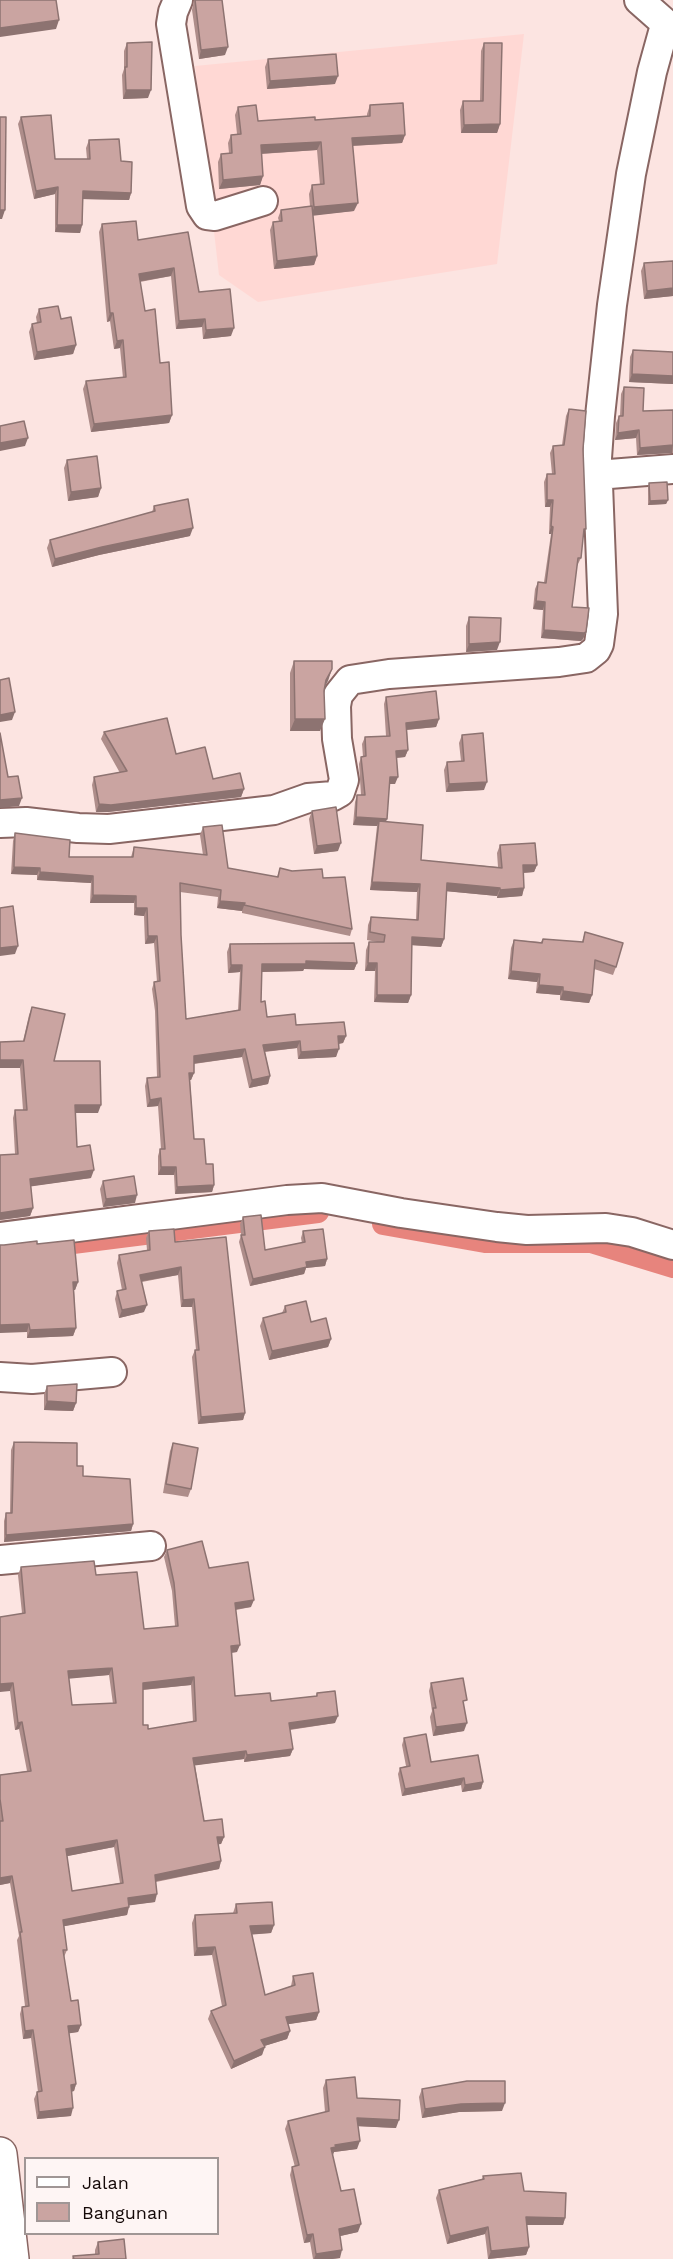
<!DOCTYPE html>
<style>
body{margin:0}
#map{position:relative;width:673px;height:2259px;overflow:hidden;background:#fce4e1;font-family:"Work Sans",sans-serif}
canvas{display:block}
.legend{position:absolute;left:24px;top:2157px;width:195px;height:78px;box-sizing:border-box;background:#fef5f4;border:2px solid #a09695;margin:0;padding:8px 10px;list-style:none;font-size:18px;color:#140807}
.legend li{display:flex;align-items:center;gap:12px;height:30px}
.legend b{width:30px;border:2px solid #a09695}
</style>
<div id="map">
<canvas width="673" height="2259"></canvas>
<ul class="legend">
<li><b style="height:8px;background:#fff"></b>Jalan</li>
<li><b style="height:16px;background:#caa4a1"></b>Bangunan</li>
</ul>
</div>
<script>
const ctx = document.querySelector('canvas').getContext('2d');
ctx.lineJoin = 'round';
function fillPath(path, color) {
  ctx.fillStyle = color;
  ctx.fill(path, 'evenodd');
}
function poly(rows) {
  const path = new Path2D();
  for (const r of rows) {
    path.moveTo(r[0], r[1]);
    for (let i = 2; i < r.length; i += 2) path.lineTo(r[i], r[i + 1]);
  }
  return path;
}
function stroke(path, color, width, dash) {
  ctx.strokeStyle = color;
  ctx.lineWidth = width;
  ctx.lineCap = dash ? 'butt' : 'round';
  ctx.setLineDash(dash || []);
  ctx.stroke(path);
}
const built = poly([
 [524,34,497,264,258,302,219,275,195,66]
]);
const canal = poly([
 [383,1224,485,1242,591,1242,673,1267],
 [45,1245,65,1244,318,1212]
]);
const minor = poly([
 [178,0,173,12,171,24,201,206,207,215,215,216,263,201],
 [639,0,673,30],
 [597,475,673,469],
 [0,823,26,822,78,828,109,829,274,810,308,798,333,796,340,792,344,780,337,739,336,706,338,695,350,680,389,674,559,662,586,658,596,650,599,644,603,614,597,458,600,416,612,305,631,174,652,72,665,25],
 [0,1237,287,1200,322,1198,401,1213,497,1227,527,1230,606,1228,632,1232,673,1245],
 [0,1377,32,1379,112,1372],
 [0,1560,151,1546]
]);
const major = poly([
 [0,2154,12,2259]
]);
const wall = poly([
 [194,0,222,0,225,55,199,59,192,10],
 [127,43,148,98,123,99,122,75,124,69,124,51],
 [484,43,500,124,497,133,461,133,460,110,463,101,480,101,481,51],
 [268,59,335,84,267,89,265,67],
 [370,105,405,135,402,143,352,146,354,211,313,215,317,256,314,265,274,269,270,230,273,222,279,221,278,218,281,210,310,206,309,194,312,185,320,185,317,150,261,154,263,176,260,185,219,189,218,162,221,154,229,153,228,143,231,135,237,134,235,115,238,107,258,121,315,120,367,116,367,114],
 [21,117,55,159,87,159,86,148,89,140,121,161,131,193,129,200,83,199,82,225,80,233,55,232,55,194,34,199,18,124],
 [102,224,138,240,188,232,199,292,231,336,203,339,202,327,176,329,171,276,140,282,145,311,160,363,172,415,169,423,91,432,83,389,86,381,123,378,120,348,114,349,110,321,107,322,99,232],
 [673,261,673,296,644,299,641,271,644,263],
 [39,309,61,319,76,345,73,354,34,360,29,332,32,324,37,323,36,317],
 [633,350,673,352,673,384,629,382,630,357],
 [624,387,643,411,673,410,673,453,637,455,636,438,615,440,616,423,619,416,620,416,621,394],
 [569,409,583,449,583,536,581,558,577,566,572,607,586,632,583,639,581,641,541,638,543,610,533,609,535,589,538,582,544,582,551,534,549,534,550,507,545,507,544,482,547,474,552,474,550,453,553,446,562,445,566,416],
 [67,460,101,488,98,497,68,501,64,468],
 [649,483,668,500,666,504,648,505,648,488],
 [154,506,190,536,99,555,52,567,47,548,50,540,152,512],
 [469,617,497,650,466,652,466,626],
 [294,661,332,669,325,686,320,731,290,731,290,673],
 [386,697,439,719,436,727,407,730,408,750,405,757,397,758,395,784,389,784,386,821,421,860,498,867,497,853,500,845,537,865,534,872,524,873,524,888,522,896,497,898,497,896,446,891,444,939,441,947,412,945,411,995,408,1003,374,1002,375,971,365,971,366,950,369,942,377,942,367,940,368,925,371,917,416,920,417,892,370,890,377,826,353,825,355,802,357,795,361,795,359,764,361,757,363,757,362,744,365,737,386,736,384,704],
 [104,732,176,754,213,779,244,789,241,797,108,812,96,812,92,785,94,777,120,773,101,739],
 [462,735,484,790,446,792,444,770,447,762,461,761,459,743],
 [312,811,338,851,314,854,309,819],
 [203,827,228,868,277,877,280,868,323,878,352,929,350,936,242,913,242,911,217,908,218,897,180,892,181,935,186,1019,238,1010,240,972,228,973,227,952,230,944,357,963,354,970,304,969,303,971,261,972,261,1002,267,1017,346,1036,343,1043,339,1044,336,1057,298,1059,297,1048,265,1052,270,1076,268,1084,249,1088,242,1057,194,1064,194,1073,191,1080,190,1080,194,1139,214,1185,212,1192,175,1194,174,1175,158,1175,158,1156,160,1149,161,1149,158,1106,147,1107,145,1086,147,1078,157,1077,155,1011,152,989,154,982,157,982,154,943,145,944,144,916,134,915,134,903,90,903,91,883,37,880,37,875,11,874,13,841,15,833,69,857,131,857,134,847,203,855,200,835],
 [585,932,616,967,613,975,594,969,592,995,589,1003,560,1000,560,995,536,993,537,982,508,979,511,948,514,940,541,942,543,939,582,942],
 [32,1007,54,1061,98,1113,75,1113,77,1147,91,1178,31,1186,33,1208,30,1216,0,1220,0,1155,15,1154,13,1118,15,1110,23,1110,20,1068,23,1041,29,1015],
 [103,1181,135,1203,103,1207,100,1189],
 [243,1217,265,1250,302,1243,301,1238,303,1231,327,1259,325,1266,306,1268,304,1274,250,1286,239,1242,241,1235,240,1224],
 [149,1231,175,1242,245,1413,243,1420,198,1424,192,1357,195,1350,196,1350,192,1307,181,1307,178,1275,142,1282,144,1312,119,1318,115,1299,117,1291,122,1290,117,1263,119,1255,147,1250,146,1238],
 [37,1244,78,1282,75,1290,74,1290,76,1328,73,1336,27,1338,27,1332,4,1245],
 [285,1306,331,1339,328,1347,269,1360,260,1326,263,1318,282,1313],
 [47,1386,76,1403,73,1411,44,1410,44,1394],
 [14,1442,77,1466,83,1476,133,1524,131,1531,4,1542,4,1521,6,1513,10,1513,11,1450],
 [173,1443,191,1489,188,1497,163,1493,170,1451],
 [167,1550,209,1568,251,1607,236,1610,237,1652,231,1653,235,1696,271,1701,316,1696,317,1693,335,1723,290,1730,293,1749,290,1756,244,1762,244,1759,195,1765,204,1821,224,1837,221,1844,218,1844,221,1861,219,1869,156,1882,155,1902,129,1905,127,1915,64,1926,67,1950,64,1957,71,2001,81,2025,78,2032,69,2033,76,2084,74,2091,71,2092,71,2116,37,2119,34,2099,37,2092,38,2092,31,2038,23,2039,20,2014,22,2007,25,2006,17,1940,19,1936,10,1883,0,1885,0,1775,27,1771,19,1729,15,1730,10,1691,22,1613,18,1575,21,1567,96,1575,144,1629,175,1626,172,1591,164,1557],
 [109,1675,113,1704,72,1705,69,1678],
 [191,1685,193,1722,148,1729,143,1725,143,1690],
 [114,1847,120,1883,72,1891,67,1856],
 [431,1683,464,1707,464,1731,433,1736,430,1717,432,1711,429,1691],
 [404,1738,431,1762,483,1782,481,1789,462,1792,461,1785,402,1796,398,1774,400,1768,406,1766,402,1745],
 [236,1904,274,1925,271,1933,252,1934,265,1995,291,1986,293,1976,319,2012,316,2020,288,2024,290,2031,287,2039,264,2046,262,2055,231,2069,208,2019,211,2011,222,2006,212,1955,194,1956,192,1923,195,1915,233,1913],
 [326,2080,357,2098,396,2128,358,2126,357,2149,334,2152,332,2155,341,2191,358,2232,340,2236,340,2258,332,2259,313,2259,310,2242,304,2243,290,2175,292,2167,295,2167,285,2129,288,2121,325,2112,323,2088],
 [422,2089,502,2111,459,2112,422,2118,419,2097],
 [483,2176,524,2191,565,2218,563,2225,527,2225,529,2247,526,2255,488,2259,485,2234,447,2244,436,2198,439,2190,482,2179],
 [98,2242,126,2259,72,2259,73,2256,95,2254,95,2250]
]);
const shadedWall = poly([
 [59,20,56,29,0,37,0,28],
 [228,47,225,55,199,59,201,50],
 [338,76,335,84,267,89,270,81],
 [126,90,151,90,148,98,123,99],
 [500,124,497,133,461,133,464,125],
 [405,135,402,143,348,146,352,138],
 [321,142,317,150,257,154,261,145],
 [263,176,260,185,219,189,223,180],
 [58,187,55,194,34,199,36,191],
 [83,191,131,193,129,200,80,199],
 [358,203,354,211,311,216,314,207],
 [0,210,5,210,2,219,0,219],
 [57,225,82,225,80,233,55,232],
 [317,256,314,265,274,269,277,261],
 [174,268,171,276,136,282,139,274],
 [673,288,673,296,644,299,647,291],
 [110,313,113,313,110,321,107,322],
 [205,319,202,327,176,329,179,321],
 [234,328,231,336,203,339,206,330],
 [123,340,120,348,114,349,117,341],
 [76,345,73,354,34,360,37,352],
 [632,374,673,376,673,384,629,382],
 [172,415,169,423,91,432,94,424],
 [639,430,636,438,615,440,618,433],
 [28,438,25,446,0,451,0,443],
 [673,445,672,453,637,455,640,448],
 [101,488,98,497,68,501,71,492],
 [547,500,553,500,550,507,545,507],
 [668,500,666,504,648,505,650,501],
 [551,526,553,527,551,534,549,534],
 [193,528,190,536,99,555,52,567,55,559,102,547],
 [536,601,545,602,543,610,533,609],
 [544,630,586,632,583,639,581,641,541,638],
 [500,642,497,650,466,652,469,644],
 [332,669,328,681,322,692,326,680],
 [15,712,12,720,0,722,0,715],
 [295,719,325,719,320,731,290,731],
 [439,719,436,727,404,730,406,723],
 [408,750,405,757,393,758,396,751],
 [390,777,398,777,395,784,387,784],
 [487,782,484,790,446,792,449,784],
 [244,789,241,797,108,812,96,812,99,804],
 [22,798,19,806,0,808,0,800],
 [356,817,387,819,384,827,379,821,377,826,353,825],
 [341,843,338,851,314,854,317,846],
 [523,865,537,865,534,872,520,873],
 [14,867,40,868,37,875,11,874],
 [40,872,93,876,91,883,37,880],
 [372,882,420,884,417,892,370,890],
 [447,883,500,888,497,896,444,891],
 [524,888,522,896,497,898,500,890],
 [93,895,136,896,134,903,90,903],
 [220,901,245,903,242,911,217,908],
 [136,908,147,908,144,916,134,915],
 [148,936,157,936,154,943,145,944],
 [412,937,444,939,441,947,409,945],
 [18,946,15,954,0,956,0,948],
 [306,961,357,963,354,970,304,969,303,971,259,972,262,964],
 [368,963,377,963,375,971,365,971],
 [231,965,242,965,240,972,228,973],
 [511,971,540,974,537,982,508,979],
 [539,985,563,987,560,995,536,993],
 [563,991,592,995,589,1003,560,1000],
 [377,995,411,995,408,1003,374,1002],
 [338,1036,346,1036,343,1043,336,1044],
 [300,1041,297,1048,260,1052,263,1045],
 [245,1049,242,1057,191,1064,194,1056],
 [339,1049,336,1057,298,1059,301,1052],
 [0,1060,23,1060,20,1068,0,1068],
 [189,1073,194,1073,191,1080,187,1080],
 [270,1076,268,1084,249,1088,252,1080],
 [161,1098,158,1106,147,1107,150,1100],
 [75,1105,101,1105,98,1113,72,1113],
 [161,1167,176,1167,174,1175,158,1175],
 [94,1170,91,1178,27,1187,30,1179],
 [214,1185,212,1192,175,1194,177,1187],
 [137,1195,135,1203,103,1207,106,1199],
 [33,1208,30,1216,0,1220,0,1213],
 [327,1259,325,1266,306,1268,304,1274,250,1286,253,1279,306,1262],
 [181,1267,178,1275,137,1282,140,1275],
 [73,1282,78,1282,75,1290,70,1290],
 [194,1299,192,1307,181,1307,183,1300],
 [147,1305,144,1312,119,1318,122,1310],
 [29,1324,27,1332,0,1333,0,1325],
 [76,1328,73,1336,27,1338,30,1330],
 [331,1339,328,1347,269,1360,272,1351],
 [47,1401,76,1403,73,1411,44,1410],
 [245,1413,243,1420,198,1424,201,1417],
 [133,1524,131,1531,4,1542,6,1535],
 [254,1600,251,1607,232,1610,235,1603],
 [240,1645,237,1652,228,1653,231,1646],
 [112,1668,109,1675,66,1679,68,1671],
 [194,1677,191,1685,140,1690,143,1683],
 [13,1683,10,1691,0,1692,0,1684],
 [338,1716,335,1723,286,1730,289,1723],
 [22,1722,19,1729,15,1730,18,1723],
 [467,1723,464,1731,433,1736,436,1727],
 [293,1749,290,1756,244,1762,247,1755],
 [246,1751,244,1759,191,1766,193,1758],
 [464,1778,461,1785,402,1796,405,1789],
 [483,1782,481,1789,462,1792,465,1785],
 [217,1837,224,1837,221,1844,214,1845],
 [117,1840,114,1847,63,1857,66,1849],
 [221,1861,219,1869,152,1882,155,1875],
 [12,1876,10,1883,0,1885,0,1878],
 [157,1894,155,1902,125,1906,128,1898],
 [129,1907,127,1915,60,1927,63,1920],
 [274,1925,271,1933,247,1935,250,1926],
 [215,1947,212,1955,194,1956,197,1948],
 [319,2012,316,2020,283,2025,286,2017],
 [81,2025,78,2032,65,2034,68,2026],
 [33,2030,31,2038,23,2039,25,2031],
 [290,2031,287,2039,258,2048,261,2040],
 [265,2047,262,2055,231,2069,234,2061],
 [76,2084,74,2091,68,2092,71,2085],
 [505,2103,502,2111,459,2112,422,2118,425,2109,461,2104],
 [73,2108,71,2116,37,2119,39,2112],
 [357,2118,399,2120,396,2128,354,2126],
 [360,2141,357,2149,334,2152,333,2155,331,2148,335,2145],
 [526,2217,565,2218,563,2225,523,2225],
 [361,2224,358,2232,336,2237,339,2229],
 [488,2227,485,2234,447,2244,450,2236],
 [313,2234,310,2242,304,2243,307,2235],
 [529,2247,526,2255,488,2259,491,2251],
 [342,2250,340,2258,332,2259,314,2259,316,2254]
]);
const building = poly([
 [0,0,56,0,59,20,0,28,0,0],
 [195,0,222,0,228,47,201,50,195,0],
 [152,42,151,90,126,90,125,67,127,67,127,43,152,42],
 [484,43,502,43,500,124,464,125,463,101,483,101,484,43],
 [336,54,338,76,270,81,268,59,336,54],
 [403,103,405,135,352,138,358,203,314,207,312,185,324,184,321,142,261,145,263,176,223,180,221,154,232,153,231,135,241,134,238,107,256,105,258,121,315,117,315,120,370,116,370,105,403,103],
 [51,115,55,159,90,159,89,140,119,139,121,161,132,162,131,193,83,191,82,225,57,225,58,187,36,191,21,117,51,115],
 [0,117,6,117,5,210,0,210,0,117],
 [312,206,317,256,277,261,273,222,282,221,281,210,312,206],
 [136,221,138,240,188,232,199,292,230,289,234,328,206,330,205,319,179,321,174,268,139,274,145,311,155,309,160,363,169,362,172,415,94,424,86,381,126,377,123,340,117,341,113,313,110,313,102,224,136,221],
 [673,261,673,288,647,291,644,263,673,261],
 [58,306,61,319,71,317,76,345,37,352,32,324,41,322,39,309,58,306],
 [633,350,673,352,673,376,632,374,633,350],
 [624,387,644,388,643,411,673,410,673,445,640,448,639,430,618,433,619,416,623,416,624,387],
 [569,409,586,411,583,449,586,529,584,529,581,558,578,558,572,607,589,608,586,632,584,633,544,630,545,602,536,601,538,582,546,583,553,527,551,526,553,500,547,500,547,474,555,474,553,446,564,445,569,409],
 [24,421,28,438,0,443,0,426,24,421],
 [97,456,101,488,71,492,67,460,97,456],
 [667,482,668,500,650,501,649,483,667,482],
 [188,499,193,528,102,547,55,559,50,540,155,511,154,506,188,499],
 [469,617,501,618,500,642,469,644,469,617],
 [294,661,332,661,332,669,326,680,324,691,325,719,295,719,294,661],
 [9,678,15,712,0,715,0,680,9,678],
 [436,691,439,719,406,723,408,750,396,751,398,777,390,777,387,819,356,817,357,795,365,795,361,757,366,756,365,737,390,736,386,697,436,691],
 [167,718,176,754,205,747,213,779,240,773,244,789,111,805,99,804,94,777,127,771,104,732,167,718],
 [0,733,8,777,18,776,22,798,0,800,0,733],
 [483,733,487,782,449,784,447,762,464,761,462,735,483,733],
 [336,807,341,843,317,846,312,811,336,807],
 [379,821,423,825,421,860,502,868,500,845,535,843,537,865,523,865,524,888,500,890,500,888,447,883,444,939,412,937,411,995,377,995,377,963,368,963,369,942,384,942,385,935,370,932,371,917,418,920,420,884,372,882,379,821],
 [222,825,228,868,278,877,280,868,292,871,322,869,323,878,345,877,352,929,244,905,245,903,220,901,221,890,180,883,181,935,186,1019,240,1010,242,965,231,965,230,944,354,943,357,963,306,961,306,964,262,964,261,1002,265,1001,267,1017,295,1014,296,1025,344,1022,346,1036,338,1036,339,1049,301,1052,300,1041,263,1045,270,1076,252,1080,245,1049,194,1056,194,1073,189,1073,194,1139,204,1139,206,1164,213,1164,214,1185,177,1187,176,1167,161,1167,160,1149,165,1149,161,1098,150,1100,147,1078,160,1077,157,1003,154,982,160,981,157,936,148,936,147,908,136,908,136,896,93,895,93,876,40,872,40,868,14,867,15,833,70,840,69,857,133,857,134,847,207,855,203,827,222,825],
 [13,906,18,946,0,948,0,908,13,906],
 [585,932,623,943,616,967,595,960,592,995,563,991,563,987,539,985,540,974,511,971,514,940,542,943,543,939,583,942,585,932],
 [32,1007,65,1014,54,1061,100,1061,101,1105,75,1105,77,1147,90,1145,94,1170,30,1179,33,1208,0,1213,0,1155,18,1154,15,1110,27,1110,23,1060,0,1060,0,1042,24,1041,32,1007],
 [134,1176,137,1195,106,1199,103,1181,134,1176],
 [261,1215,265,1250,305,1242,303,1231,323,1229,327,1259,306,1262,307,1267,253,1279,241,1235,245,1235,243,1217,261,1215],
 [174,1229,175,1242,226,1237,245,1413,201,1417,195,1350,199,1350,194,1299,183,1300,181,1267,140,1275,147,1305,122,1310,117,1291,126,1289,119,1255,150,1250,149,1231,174,1229],
 [74,1240,78,1282,73,1282,76,1328,30,1330,29,1324,0,1325,0,1245,4,1245,37,1241,37,1244,74,1240],
 [306,1301,311,1322,326,1318,331,1339,272,1351,263,1318,286,1312,285,1306,306,1301],
 [77,1384,76,1403,47,1401,47,1386,77,1384],
 [14,1442,77,1443,77,1466,83,1466,83,1476,130,1479,133,1524,6,1535,6,1513,12,1513,14,1442],
 [173,1443,198,1448,191,1489,166,1484,173,1443],
 [202,1541,209,1568,248,1562,254,1600,235,1603,240,1645,231,1646,235,1696,270,1693,271,1701,317,1696,317,1693,335,1691,338,1716,289,1723,293,1749,247,1755,246,1751,193,1758,204,1821,222,1819,224,1837,217,1837,221,1861,155,1875,157,1894,128,1898,129,1907,63,1920,67,1950,63,1950,71,2001,78,2000,81,2025,68,2026,76,2084,71,2085,73,2108,39,2112,37,2092,42,2091,33,2030,25,2031,22,2007,29,2006,20,1932,22,1932,12,1876,0,1878,0,1821,3,1821,0,1799,0,1775,31,1771,22,1722,18,1723,13,1683,0,1684,0,1617,25,1613,21,1567,94,1561,96,1575,137,1572,144,1629,178,1626,174,1583,167,1550,202,1541],
 [112,1668,116,1703,72,1705,68,1671,112,1668],
 [194,1677,196,1721,148,1729,148,1725,143,1725,143,1683,194,1677],
 [117,1840,123,1883,72,1891,66,1849,117,1840],
 [463,1678,467,1700,463,1701,467,1723,436,1727,433,1708,436,1708,431,1683,463,1678],
 [426,1734,431,1762,478,1755,483,1782,465,1785,464,1778,405,1789,400,1768,410,1766,404,1738,426,1734],
 [272,1902,274,1925,250,1926,265,1995,295,1985,293,1976,313,1973,319,2012,286,2017,290,2031,261,2040,265,2047,234,2061,211,2011,226,2005,215,1947,197,1948,195,1915,237,1913,236,1904,272,1902],
 [355,2077,357,2098,400,2100,399,2120,357,2118,360,2141,335,2145,336,2147,331,2148,341,2191,354,2189,361,2224,339,2229,342,2250,316,2254,313,2234,307,2235,292,2167,299,2165,288,2121,329,2111,326,2080,355,2077],
 [467,2081,505,2081,505,2103,461,2104,425,2109,422,2089,467,2081],
 [521,2173,524,2191,566,2193,565,2218,526,2217,529,2247,491,2251,488,2227,450,2236,439,2190,484,2179,483,2176,521,2173],
 [124,2239,126,2259,74,2259,73,2256,99,2254,98,2242,124,2239]
]);
fillPath(built, '#ffd8d4');
stroke(canal, '#e7847d', 22);
stroke(minor, '#896663', 32);
stroke(major, '#896663', 36);
stroke(minor, '#fff', 28);
stroke(major, '#fff', 33);
fillPath(wall, '#ae8d8a');
fillPath(shadedWall, '#8d7371');
fillPath(building, '#caa4a1');
stroke(building, '#8d7371', 1.5);
</script>
